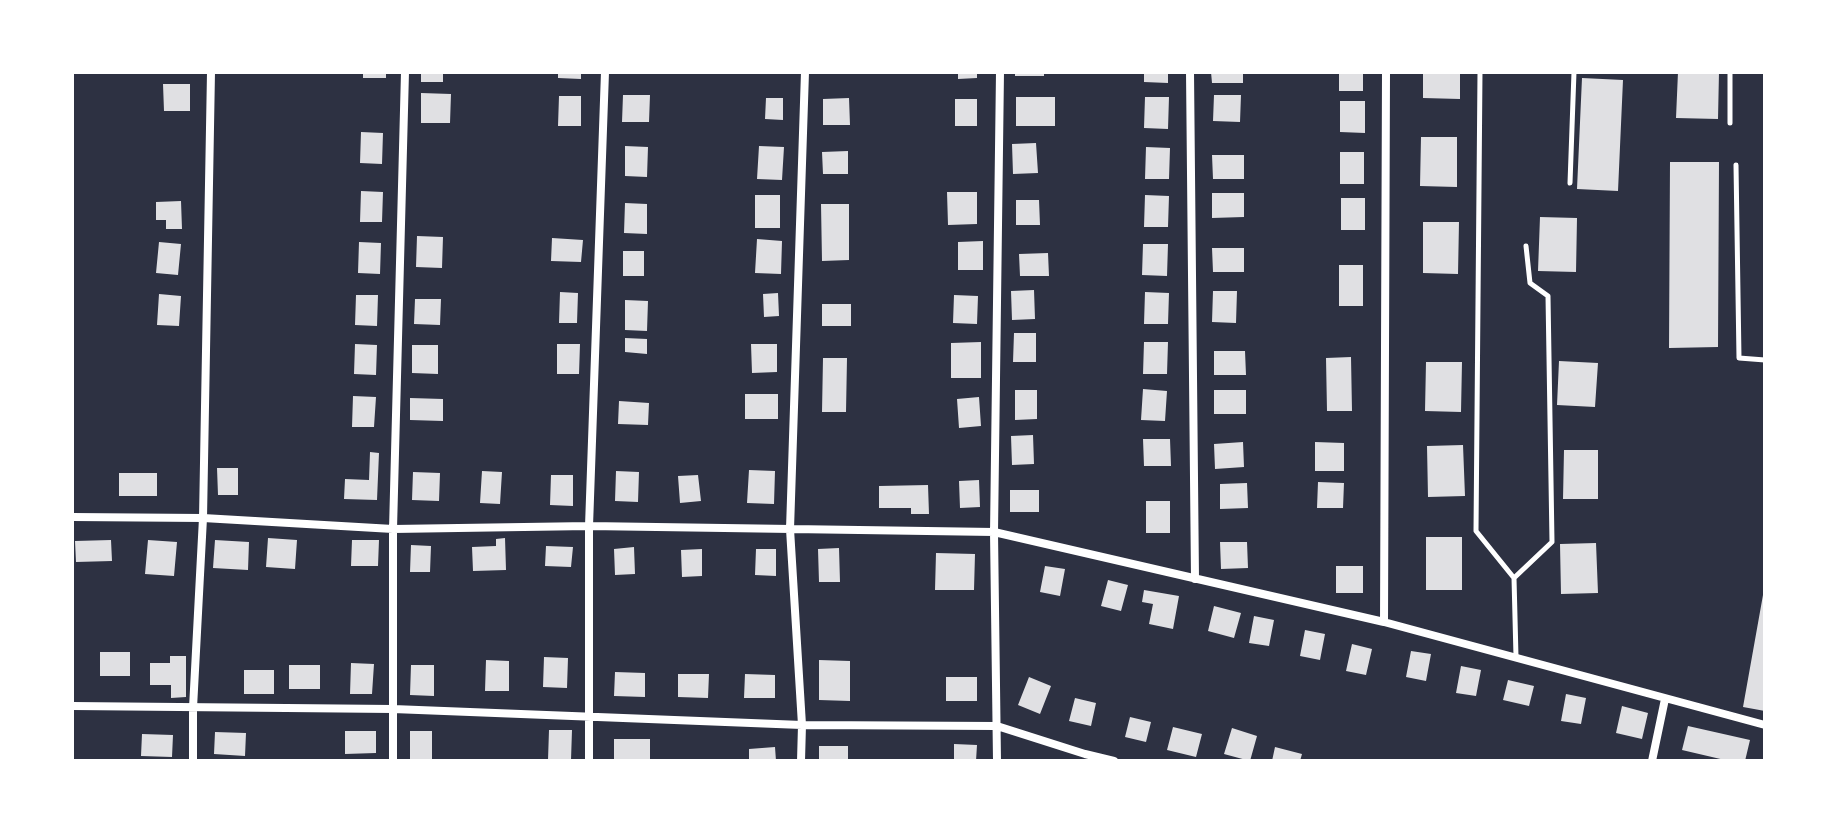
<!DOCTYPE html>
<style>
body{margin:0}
#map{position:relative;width:1837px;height:833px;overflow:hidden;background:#2d3142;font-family:"Golos Text",sans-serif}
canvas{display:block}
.frame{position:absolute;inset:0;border:74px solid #fff;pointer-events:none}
</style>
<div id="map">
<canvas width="1837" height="833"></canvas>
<div class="frame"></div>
</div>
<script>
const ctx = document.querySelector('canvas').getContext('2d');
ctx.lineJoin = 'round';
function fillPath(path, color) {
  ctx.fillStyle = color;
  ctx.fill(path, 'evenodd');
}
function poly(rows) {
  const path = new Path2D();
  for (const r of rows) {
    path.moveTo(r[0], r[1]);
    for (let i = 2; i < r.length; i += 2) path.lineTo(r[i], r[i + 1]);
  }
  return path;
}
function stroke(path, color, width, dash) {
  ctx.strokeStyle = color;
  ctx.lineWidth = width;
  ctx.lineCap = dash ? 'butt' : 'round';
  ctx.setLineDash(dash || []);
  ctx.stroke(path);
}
const building = poly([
 [363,72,386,72,386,78,363,78],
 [421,72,443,72,443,82,421,82],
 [558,72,581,72,581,79,558,78],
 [958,72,977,72,977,78,958,79],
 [1015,72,1044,72,1044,76,1015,76],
 [1144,72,1168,72,1168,83,1144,82],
 [1211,72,1243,72,1243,83,1212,83],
 [1339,72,1363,72,1363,91,1339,91],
 [1423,72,1460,72,1460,99,1423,98],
 [1678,72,1719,72,1718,119,1676,118],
 [1582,78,1623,80,1618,191,1577,189],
 [163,84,190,84,190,111,164,111],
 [421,93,451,94,450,123,421,123],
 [623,95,650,95,649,122,622,122],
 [1214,95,1241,95,1240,122,1213,121],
 [559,96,581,96,581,126,558,126],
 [1016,97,1055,97,1055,126,1016,126],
 [1145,97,1169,97,1168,129,1144,128],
 [766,98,783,98,783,120,765,119],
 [849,98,850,125,823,125,823,99],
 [955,99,977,99,977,126,955,126],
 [1340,101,1365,101,1365,133,1340,132],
 [361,132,383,133,382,164,360,163],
 [1421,137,1457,137,1457,187,1420,186],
 [1036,143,1038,173,1013,174,1012,144],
 [625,146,648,147,647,177,625,176],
 [759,146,784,147,782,180,757,179],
 [1146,147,1170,148,1169,179,1145,179],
 [848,151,848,174,823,174,822,152],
 [1340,152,1364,152,1364,184,1340,184],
 [1212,155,1244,155,1244,179,1213,179],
 [1670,162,1719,162,1718,347,1669,348],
 [361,191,383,192,382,222,360,222],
 [947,192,977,192,977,224,948,225],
 [1212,193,1244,193,1244,217,1212,218],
 [755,195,780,195,780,228,755,228],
 [1145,195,1169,196,1168,227,1144,227],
 [1341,198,1365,198,1365,230,1341,230],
 [1016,200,1039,200,1040,225,1016,225],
 [181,201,182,229,166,229,166,220,156,220,156,202],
 [625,203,647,204,647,234,624,233],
 [821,204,849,204,849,260,822,261],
 [1540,217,1577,218,1576,272,1538,271],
 [1423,222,1459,222,1458,274,1423,273],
 [417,236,443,237,442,268,416,267],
 [552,238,583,240,581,262,551,261],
 [757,239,782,241,781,274,755,273],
 [983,241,983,270,958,270,958,242],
 [159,242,181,244,178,275,156,273],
 [359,242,381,243,380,274,358,273],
 [1143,244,1168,244,1167,276,1142,275],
 [1212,248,1244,248,1244,272,1213,272],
 [623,251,644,251,644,276,623,276],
 [1048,253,1049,276,1020,276,1019,254],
 [1339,265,1363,265,1363,306,1339,306],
 [1034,290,1035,319,1012,320,1011,291],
 [1213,291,1237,291,1236,323,1212,322],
 [560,292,578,293,577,323,559,323],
 [1145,292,1169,293,1168,324,1144,324],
 [778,293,779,316,764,317,763,294],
 [159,294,181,296,179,326,157,325],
 [356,295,378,295,377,326,355,325],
 [954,295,978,296,977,324,953,323],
 [415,299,441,299,440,325,414,324],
 [625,300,648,301,647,331,625,330],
 [822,304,851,304,851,326,822,326],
 [1014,333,1036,333,1036,362,1013,362],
 [625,338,647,339,647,354,625,352],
 [981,342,981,378,951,378,951,343],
 [1144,342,1168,342,1167,374,1143,374],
 [355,344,377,345,376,375,354,374],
 [557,344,580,344,579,374,557,374],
 [751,344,777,344,777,372,752,373],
 [412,345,438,345,438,374,412,373],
 [1214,351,1245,351,1246,375,1214,375],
 [1351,357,1352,411,1327,411,1326,358],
 [823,358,847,358,846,412,822,412],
 [1559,361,1598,363,1595,407,1557,405],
 [1426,362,1462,362,1461,412,1425,411],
 [1143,389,1167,391,1165,421,1141,420],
 [1015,390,1037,390,1037,419,1015,420],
 [1214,390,1246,390,1246,414,1214,414],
 [745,394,778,394,778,419,745,419],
 [353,396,376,397,374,427,352,427],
 [979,397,981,426,959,428,957,399],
 [410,398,443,399,443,421,410,420],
 [619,401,649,403,648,425,618,424],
 [1033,435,1034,464,1012,465,1011,436],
 [1143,439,1170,439,1171,466,1144,466],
 [1243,442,1244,467,1215,469,1214,444],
 [1315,442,1344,443,1344,471,1315,471],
 [1463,445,1465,496,1428,497,1427,446],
 [1564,450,1598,450,1598,499,1563,499],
 [370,452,379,453,377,500,344,499,345,479,369,480],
 [217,468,238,468,238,495,218,495],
 [749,470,775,471,774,504,747,503],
 [482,471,502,472,500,504,480,503],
 [616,471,639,472,638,502,615,501],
 [413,472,440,473,439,501,412,500],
 [119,473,157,473,157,496,119,496],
 [551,475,573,475,573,506,550,505],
 [698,475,701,501,680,503,678,476],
 [979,480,980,507,960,508,959,481],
 [1318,482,1344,483,1343,508,1317,508],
 [1247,483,1248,508,1220,509,1220,484],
 [928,485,929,514,911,514,911,508,879,508,879,486],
 [1010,490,1039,490,1039,512,1010,512],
 [1146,501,1170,501,1170,533,1146,533],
 [1426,537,1462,537,1462,590,1426,590],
 [268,538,297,540,295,569,266,567],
 [505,538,506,570,473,571,472,547,496,546,496,539],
 [111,540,112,561,76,562,75,541],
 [148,540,177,542,174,576,145,574],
 [215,540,249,542,248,570,213,568],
 [352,540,379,540,378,566,351,566],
 [1220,542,1247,542,1248,568,1221,569],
 [1596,543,1598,593,1561,594,1560,544],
 [411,545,431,546,430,572,410,572],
 [546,546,573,547,571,567,545,566],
 [634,547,635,574,615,575,614,549],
 [839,548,840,582,819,582,818,549],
 [702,549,702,576,682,577,681,550],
 [756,549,776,549,776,576,755,575],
 [936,553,975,554,974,590,935,590],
 [1045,566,1065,569,1060,596,1040,592],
 [1336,566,1363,566,1363,593,1336,593],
 [1108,580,1128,585,1121,611,1101,606],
 [1144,590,1179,596,1173,629,1149,624,1153,604,1142,602],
 [1763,595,1765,595,1765,711,1743,707],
 [1214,606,1241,613,1234,638,1208,631],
 [1254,616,1274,620,1269,646,1249,643],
 [1305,630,1325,634,1320,660,1300,656],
 [1352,644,1372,649,1366,675,1346,671],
 [1411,651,1431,654,1426,681,1406,677],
 [100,652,130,652,130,676,100,676],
 [170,656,186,656,186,697,171,698,171,685,150,685,150,663,170,663],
 [544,657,568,658,567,688,543,687],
 [486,660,509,661,509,691,485,691],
 [819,660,850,661,850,701,819,700],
 [351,663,374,664,372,694,350,694],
 [289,665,320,665,320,689,289,689],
 [411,665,434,665,434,696,410,695],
 [1461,666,1481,670,1476,696,1456,693],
 [244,670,274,670,274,694,244,694],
 [615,672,645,673,645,697,614,696],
 [678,674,709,674,708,698,678,697],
 [745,674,775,675,775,698,744,698],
 [946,677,977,677,977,701,946,701],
 [1029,677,1051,686,1040,714,1018,705],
 [1508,680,1534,686,1529,706,1503,700],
 [1566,694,1586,698,1581,724,1561,721],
 [1075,698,1096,703,1091,726,1069,721],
 [1622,706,1648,713,1642,739,1616,733],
 [1130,717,1151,722,1146,742,1125,737],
 [1688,726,1750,740,1745,761,1729,761,1682,750],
 [1173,727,1202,734,1196,757,1167,750],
 [1232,728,1257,736,1250,761,1224,754],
 [549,730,572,730,571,760,548,760],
 [345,731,376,731,376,753,345,754],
 [410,731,432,731,432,761,410,761],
 [215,732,246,733,245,756,214,754],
 [142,734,173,735,172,757,141,756],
 [614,739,650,739,650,760,614,760],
 [954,744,977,745,976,761,954,761],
 [819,746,848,746,848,761,819,761],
 [775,747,776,761,749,761,749,749],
 [1275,747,1302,754,1300,761,1272,761]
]);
const service = poly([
 [1480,72,1476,531,1514,578],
 [1730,72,1730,123],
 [1736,165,1739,358,1765,360],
 [1570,183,1574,72],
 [1516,657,1514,578,1552,542,1548,296,1530,283,1526,246]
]);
const minor = poly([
 [1190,72,1195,579],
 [72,517,203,518,393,529,589,526,994,532,1384,622,1765,725],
 [1384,622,1386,72],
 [72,706,393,709,802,725,997,726,1085,754,1114,761],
 [193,761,193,708,203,518,211,72],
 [393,761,393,529,405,72],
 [589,761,589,526,605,72],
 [801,761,802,725,790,529,805,72],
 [997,761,994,532,1000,72],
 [1652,761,1665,699]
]);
fillPath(building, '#e0e0e3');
stroke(service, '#fff', 5);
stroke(minor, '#fff', 8);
</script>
